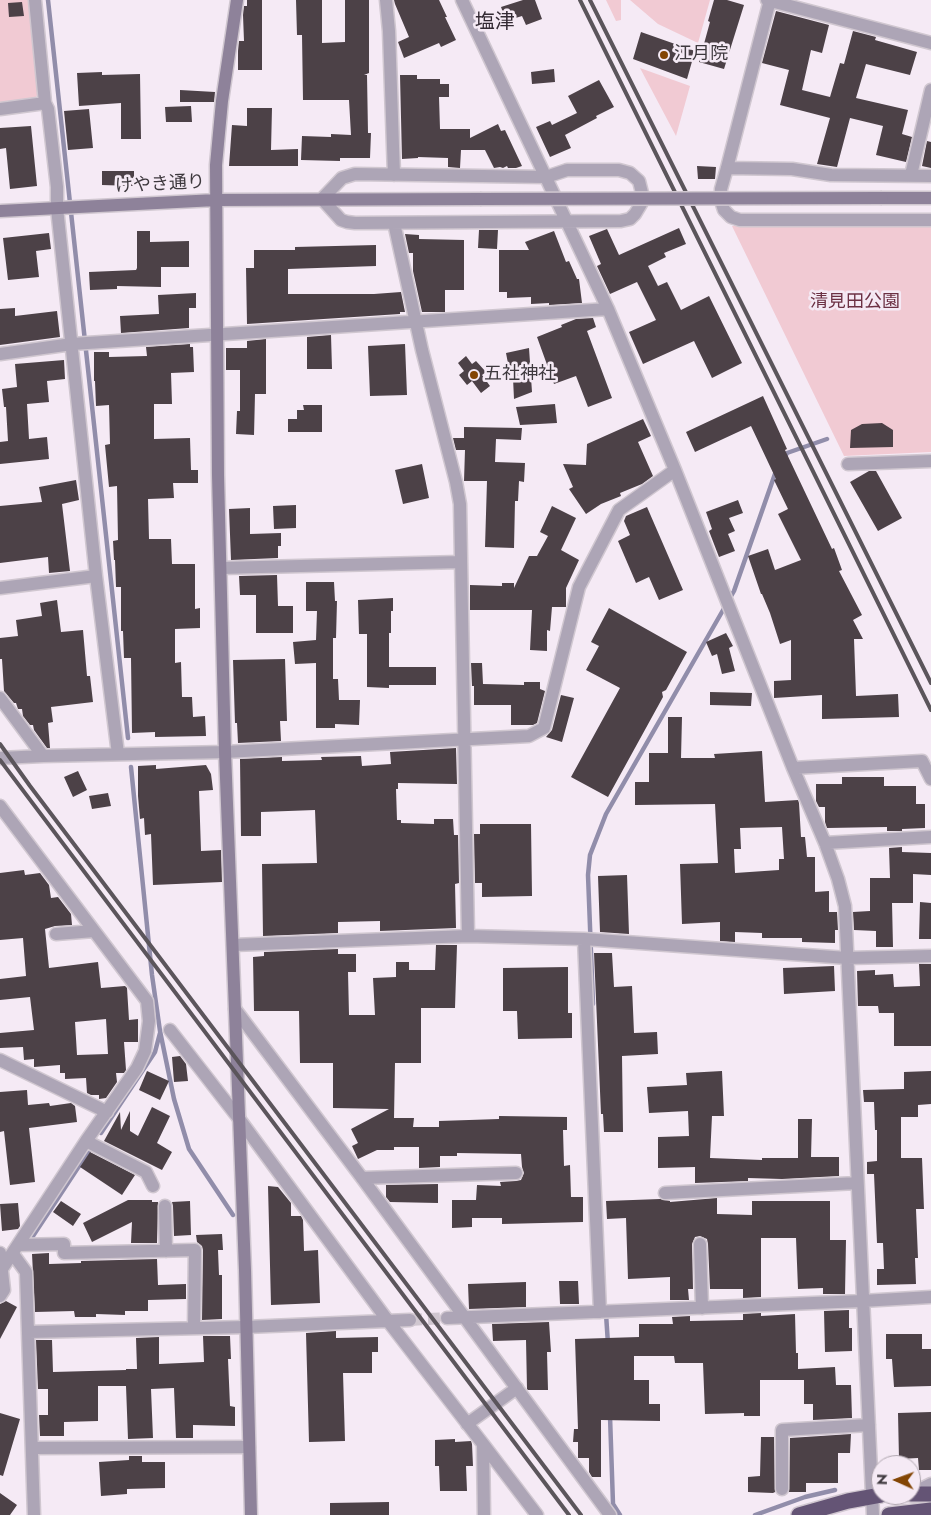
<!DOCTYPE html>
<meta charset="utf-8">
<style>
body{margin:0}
#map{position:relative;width:931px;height:1515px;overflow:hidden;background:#f5eaf5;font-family:Jost,sans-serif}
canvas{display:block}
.north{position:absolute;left:871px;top:1455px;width:50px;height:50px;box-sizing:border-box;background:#f5eaf5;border:1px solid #aca3ac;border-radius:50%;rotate:272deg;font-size:14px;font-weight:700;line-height:20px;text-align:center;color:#3e393e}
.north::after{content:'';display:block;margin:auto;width:18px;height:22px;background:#834504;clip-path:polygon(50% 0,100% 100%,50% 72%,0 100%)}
</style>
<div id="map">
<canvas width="931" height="1515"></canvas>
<div class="north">N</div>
</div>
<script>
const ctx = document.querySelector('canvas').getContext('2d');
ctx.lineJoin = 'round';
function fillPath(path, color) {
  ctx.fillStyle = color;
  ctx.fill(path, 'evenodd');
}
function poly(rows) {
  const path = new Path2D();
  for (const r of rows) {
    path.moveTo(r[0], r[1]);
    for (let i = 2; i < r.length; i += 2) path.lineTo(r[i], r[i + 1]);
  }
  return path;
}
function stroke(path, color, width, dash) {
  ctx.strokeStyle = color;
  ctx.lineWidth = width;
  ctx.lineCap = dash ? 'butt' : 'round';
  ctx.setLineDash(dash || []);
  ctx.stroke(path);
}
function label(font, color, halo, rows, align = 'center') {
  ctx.font = font + ' Jost,"Noto Sans JP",sans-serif';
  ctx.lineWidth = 5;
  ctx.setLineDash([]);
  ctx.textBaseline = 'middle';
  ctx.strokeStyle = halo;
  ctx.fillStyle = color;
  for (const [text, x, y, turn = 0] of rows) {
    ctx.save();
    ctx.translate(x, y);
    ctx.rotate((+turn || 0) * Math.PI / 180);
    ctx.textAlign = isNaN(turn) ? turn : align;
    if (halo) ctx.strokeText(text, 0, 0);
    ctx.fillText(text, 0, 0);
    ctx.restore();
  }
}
const green = poly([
 [0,0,29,0,38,94,34,100,0,103],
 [606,0,621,0,621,20,616,21],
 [630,0,710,0,698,43,658,24],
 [640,68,690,86,676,136],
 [931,225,931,452,844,456,732,226]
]);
const stream = poly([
 [48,0,128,738],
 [784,458,787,453,827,439],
 [131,767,152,975,160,1031,174,1099,189,1149,233,1215],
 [593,1004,588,875,590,855,606,814,734,591,776,471],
 [101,1133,155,1052,160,1033],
 [33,1236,89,1151],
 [606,1314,608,1344],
 [610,1416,613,1504,620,1515],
 [755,1515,805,1497,835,1490]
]);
const building = poly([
 [247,0,262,0,262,70,238,70,238,51,239,41,244,41,243,15,244,6,247,6],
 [296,0,322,0,322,43,345,42,345,0,369,0,369,73,364,75,367,75,368,133,371,133,370,158,340,158,340,161,301,160,302,136,331,137,331,134,351,135,349,100,303,100,302,35,297,35],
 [394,0,439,0,447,17,445,17,456,40,441,47,439,43,404,58,398,42,409,37,395,4],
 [523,0,535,0,542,19,526,25,522,16,506,21,501,7],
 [714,0,727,0,744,5,724,69,699,62,710,22,708,21],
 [22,2,24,16,9,17,8,3],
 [776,11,829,25,822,53,811,50,802,90,830,97,840,63,844,64,853,31,876,37,875,40,917,52,910,75,866,64,856,98,908,110,902,134,912,137,906,162,876,155,883,126,850,118,837,167,817,164,830,118,780,105,789,70,762,63],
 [641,32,695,51,687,79,633,59],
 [554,69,555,82,532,84,531,72],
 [102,72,102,75,140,74,141,139,121,139,121,103,79,106,77,73],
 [400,75,417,75,417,79,440,79,440,84,449,84,449,97,439,97,440,129,470,129,470,138,498,124,501,131,505,130,522,166,516,168,508,168,507,166,503,168,500,167,494,168,485,150,461,150,460,168,448,167,448,158,418,157,418,158,402,159],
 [599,80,614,107,596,116,597,118,565,135,571,148,550,157,536,127,550,121,552,125,577,113,568,96],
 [180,90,215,92,214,102,180,102],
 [191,106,192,122,166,122,165,107],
 [247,108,272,108,271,150,298,149,298,166,229,166,232,125,247,126],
 [89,109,93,148,68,150,64,111],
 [31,126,37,186,10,189,6,148,0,149,0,128],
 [927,141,931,142,931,168,922,166],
 [697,166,716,167,715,179,698,179],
 [102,171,134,171,134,186,102,185],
 [679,228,686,244,664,253,666,257,648,266,658,286,667,282,681,310,709,296,742,363,712,378,694,341,643,364,629,332,656,320,637,282,610,294,597,266,601,264,589,236,607,229,619,255],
 [479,230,498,230,497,249,478,248],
 [137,231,150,231,150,242,189,241,189,267,161,267,161,287,117,286,117,289,90,290,89,272,136,270,137,268],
 [554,231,566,262,569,261,577,279,579,279,582,303,549,305,549,303,531,304,531,297,507,298,507,292,499,292,499,250,529,250,525,242],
 [49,233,51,249,36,251,39,277,8,280,3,238],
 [405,234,419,235,419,239,464,240,464,290,445,290,445,312,422,312,413,271,413,253,409,253],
 [376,245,376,266,288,269,288,294,374,294,401,292,405,312,400,312,400,314,247,324,246,268,254,268,254,250,295,250,295,247],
 [196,293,196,308,189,308,189,328,121,333,120,316,159,314,158,295],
 [15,308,15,316,57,311,60,337,0,345,0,309],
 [593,318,596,327,587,331,612,398,588,407,576,376,554,384,537,337,562,327,561,325,576,319],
 [331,335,332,369,307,369,307,337],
 [266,339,266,394,255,394,254,435,236,434,237,411,240,411,240,370,226,370,226,348,247,348,247,341],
 [190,344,190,347,193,347,194,372,171,373,172,404,154,404,154,439,190,438,191,470,198,470,198,483,173,483,174,498,148,499,149,539,171,539,172,564,195,564,195,609,200,608,200,628,175,629,175,663,181,662,182,697,192,697,193,717,205,716,206,736,155,737,155,732,132,733,131,658,124,658,123,631,121,631,121,587,116,587,115,560,114,560,113,541,118,540,117,486,109,487,105,445,110,444,109,405,96,406,95,381,94,381,94,352,109,352,109,357,147,356,146,347],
 [405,344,407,395,370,396,368,346],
 [529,348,532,392,514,399,513,378,511,379,506,353],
 [466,356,472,364,476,361,486,372,482,375,490,386,481,393,472,381,467,385,459,375,464,371,458,363],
 [64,360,65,379,47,381,49,402,27,404,29,439,47,437,49,459,0,464,0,442,8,441,6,407,4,407,2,389,17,387,15,364],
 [763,396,787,449,785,450,832,549,834,548,842,570,839,571,862,615,853,620,863,639,854,639,856,696,898,694,899,717,822,719,822,695,774,698,774,681,791,680,791,640,780,644,770,613,762,594,761,594,748,556,768,549,775,570,801,560,778,514,788,509,774,480,776,479,751,426,695,452,686,432],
 [555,404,557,423,520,425,516,407],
 [303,405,322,405,322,432,288,432,288,419,297,419,297,410,304,410],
 [643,419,651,436,638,442,653,476,642,484,620,493,621,496,601,504,586,514,569,489,573,487,563,464,586,465,587,444],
 [882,423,893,430,893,447,850,448,851,430,862,424],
 [464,427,522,428,521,440,496,439,495,462,525,463,524,482,519,481,518,501,515,501,514,548,485,547,487,481,464,481,465,450,456,450,453,438,464,438],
 [422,464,429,498,403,504,395,470],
 [869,471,876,471,902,518,878,531,850,482],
 [76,480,79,500,62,504,70,571,49,573,48,557,0,563,0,506,42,502,39,487],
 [738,500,743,513,729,518,735,531,728,534,735,551,719,557,709,531,712,529,706,512],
 [296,505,296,528,274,529,273,506],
 [552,506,576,518,561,550,579,560,566,588,566,607,552,607,550,631,547,630,547,651,530,650,532,610,470,610,470,585,502,586,502,583,514,583,514,588,529,556,537,556,548,536,540,532],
 [647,507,683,590,659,600,649,577,636,583,618,541,630,535,624,521,626,516],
 [250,508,250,534,281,533,281,546,278,546,278,558,231,560,229,509],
 [277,575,278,606,293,606,293,633,256,633,256,595,240,595,239,576],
 [306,582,334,582,335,601,337,601,336,638,333,638,333,679,338,679,339,700,360,700,359,725,335,724,335,728,316,728,316,663,295,664,293,642,316,640,317,611,306,611],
 [393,598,393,611,391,611,391,633,389,633,389,667,436,667,436,685,389,685,389,688,367,687,367,634,359,634,358,600],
 [57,600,61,632,83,630,87,676,90,676,93,702,51,707,53,722,48,723,50,748,47,748,34,730,33,725,30,725,23,716,22,709,18,709,16,703,14,703,4,691,2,659,0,659,0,638,18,636,16,620,42,616,40,603],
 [609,608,687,652,666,690,662,692,663,697,608,797,571,777,620,688,586,670,599,646,591,642],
 [726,633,733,646,729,648,735,671,722,674,717,654,712,656,706,642],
 [285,659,287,721,280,721,281,741,238,743,237,723,235,723,233,660],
 [471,663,482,663,483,684,524,685,524,682,540,682,540,689,545,691,537,723,533,725,511,725,511,705,474,705,474,686,472,686],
 [710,692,752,693,751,706,710,705],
 [561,695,574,698,562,742,546,737,552,730],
 [668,717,682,717,681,758,715,758,714,754,762,751,765,802,798,800,799,803,801,837,805,837,807,857,815,857,815,892,829,891,829,912,837,912,838,930,835,930,835,943,802,942,802,938,762,938,762,933,735,932,735,942,720,941,720,922,682,924,680,864,718,863,715,804,635,805,635,782,649,782,649,753,668,753],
 [782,827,784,859,779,859,779,870,735,873,734,849,741,849,740,828],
 [456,748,457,784,398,783,398,789,396,789,397,820,401,820,401,823,434,824,434,819,453,819,454,835,458,835,459,883,455,884,456,928,380,931,380,921,338,922,338,933,263,936,262,864,317,863,315,810,261,812,261,836,241,836,240,759,282,757,282,761,322,760,321,757,361,756,362,766,391,764,390,752],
 [156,765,156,769,206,765,211,774,213,790,199,791,201,851,221,850,222,882,153,885,151,834,145,835,144,818,140,819,138,796,138,766],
 [78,771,87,790,73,797,64,777],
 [842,777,884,777,884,786,916,786,916,804,925,804,925,828,902,829,902,831,887,831,887,827,827,828,825,822,825,807,819,807,816,801,816,784,842,784],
 [108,793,111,806,92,809,89,796],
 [480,824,531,824,532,896,482,897,482,883,475,883,474,834,480,834],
 [902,847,902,852,931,853,931,875,913,874,913,903,892,903,893,947,876,947,876,931,854,930,853,912,870,911,870,878,890,878,889,848],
 [24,870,25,875,40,873,49,885,51,898,58,897,71,914,72,925,55,926,45,929,49,968,98,962,101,988,125,986,127,988,129,1020,138,1019,138,1042,124,1042,126,1070,124,1073,116,1073,117,1082,106,1098,99,1099,99,1095,91,1095,87,1093,86,1078,65,1079,65,1073,60,1073,60,1065,34,1067,34,1059,24,1060,23,1047,0,1048,0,1033,34,1030,30,997,0,1000,0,979,26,976,23,938,0,940,0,873],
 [106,1019,108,1054,77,1055,75,1022],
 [627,875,629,934,600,932,598,876],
 [920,902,931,903,931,939,919,939],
 [436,945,457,945,455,1008,421,1008,421,1063,395,1063,394,1118,414,1118,413,1127,439,1127,439,1121,499,1119,499,1116,567,1117,567,1130,563,1130,564,1166,570,1165,571,1197,583,1197,583,1222,502,1224,502,1218,472,1218,472,1227,452,1228,452,1200,476,1200,477,1185,501,1186,500,1182,516,1181,521,1180,524,1173,522,1167,521,1154,457,1153,457,1156,440,1156,440,1167,419,1168,419,1147,394,1147,394,1150,377,1150,358,1159,352,1146,358,1143,351,1129,389,1109,333,1108,333,1063,300,1063,299,1011,254,1011,253,957,264,956,264,952,338,949,338,954,356,954,356,972,348,972,349,1015,375,1015,373,978,396,977,396,962,409,962,409,970,435,970],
 [594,953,612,953,614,987,632,986,634,1033,657,1032,658,1054,622,1056,623,1132,604,1132,603,1114,601,1114],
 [919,964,931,964,931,1046,894,1046,894,1013,879,1013,878,1006,858,1006,857,971,875,970,875,975,893,974,894,987,920,986],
 [834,966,835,991,784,994,783,968],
 [568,967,568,1013,572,1013,572,1038,518,1039,517,1011,503,1011,503,968],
 [180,1056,186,1064,188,1081,174,1082,172,1057],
 [147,1071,169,1081,160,1100,139,1090],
 [722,1071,724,1116,712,1116,710,1158,762,1160,762,1158,798,1158,798,1119,812,1119,811,1157,839,1157,839,1176,782,1179,748,1178,748,1181,695,1183,695,1167,658,1168,658,1137,689,1136,688,1111,649,1113,647,1087,687,1085,686,1073],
 [931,1071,931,1104,918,1105,918,1117,901,1117,901,1158,922,1158,924,1209,916,1209,918,1258,915,1258,916,1284,877,1285,877,1269,884,1269,883,1243,877,1243,874,1174,867,1174,867,1162,877,1161,877,1130,875,1130,874,1102,864,1102,863,1090,904,1089,904,1072],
 [27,1090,28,1105,49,1103,50,1106,71,1103,75,1106,77,1122,29,1128,35,1182,10,1185,4,1131,0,1132,0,1092],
 [152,1107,170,1116,157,1143,172,1152,162,1170,104,1141,120,1112,121,1130,130,1111,130,1131,138,1136],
 [90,1152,135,1175,122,1195,80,1167],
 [438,1184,438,1203,390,1202,386,1197,386,1185],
 [268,1186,278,1187,291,1203,291,1216,301,1216,303,1220,304,1251,318,1250,320,1303,271,1305],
 [717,1198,717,1214,752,1215,752,1201,830,1201,830,1240,846,1240,845,1294,823,1294,823,1288,798,1289,796,1238,761,1238,761,1297,743,1298,743,1289,710,1289,708,1244,707,1239,700,1236,695,1237,692,1244,693,1289,688,1289,689,1300,670,1300,670,1277,628,1279,626,1218,607,1219,606,1201,660,1199,670,1201,670,1202],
 [128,1200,152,1200,152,1202,158,1202,157,1243,131,1243,132,1222,92,1242,83,1223],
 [61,1201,81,1214,73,1226,53,1212],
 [190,1201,191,1235,174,1236,173,1206,172,1202],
 [18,1203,20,1226,18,1229,2,1231,0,1204],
 [222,1234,223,1250,218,1250,219,1275,222,1275,222,1319,202,1320,203,1250,202,1246,197,1242,196,1235],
 [49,1253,49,1264,81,1263,81,1261,157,1259,158,1285,186,1284,186,1299,148,1300,148,1311,125,1311,125,1315,96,1314,96,1317,75,1317,74,1311,35,1312,32,1254],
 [559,1281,578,1281,579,1304,560,1304],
 [526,1282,526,1307,469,1309,468,1284],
 [6,1301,17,1307,0,1339,0,1304],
 [849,1310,849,1328,852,1328,852,1351,825,1352,824,1311],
 [761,1313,761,1316,795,1314,796,1353,798,1353,798,1369,835,1367,836,1385,851,1385,852,1418,813,1420,813,1404,804,1404,804,1380,760,1380,760,1416,744,1416,744,1413,705,1414,703,1363,675,1363,674,1356,634,1356,634,1380,649,1380,649,1404,660,1404,660,1421,601,1420,601,1477,592,1477,589,1472,589,1458,578,1458,578,1442,573,1442,574,1429,578,1429,575,1339,639,1337,639,1324,673,1324,672,1317,690,1316,690,1321,743,1320,743,1314],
 [549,1322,551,1352,547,1352,548,1390,528,1390,527,1389,526,1340,493,1341,492,1324],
 [336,1331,336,1338,378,1337,378,1352,372,1352,372,1373,343,1373,345,1441,309,1442,306,1333],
 [886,1334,922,1334,922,1349,931,1349,931,1386,894,1387,892,1359,886,1359],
 [203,1336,230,1336,231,1359,228,1359,230,1406,235,1407,235,1426,193,1425,193,1438,176,1438,174,1388,151,1389,153,1438,128,1439,126,1386,98,1386,98,1421,64,1422,64,1436,40,1436,39,1415,48,1415,48,1389,38,1389,36,1340,52,1340,53,1372,126,1370,126,1369,137,1369,136,1338,159,1337,159,1364,204,1362],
 [931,1412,931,1470,919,1470,918,1458,899,1459,898,1413],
 [0,1413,20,1419,3,1476,0,1475],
 [851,1434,850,1453,838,1453,838,1483,806,1483,806,1492,789,1492,790,1438],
 [761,1437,774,1437,775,1492,773,1493,748,1492,748,1477,760,1476],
 [455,1439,455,1442,471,1441,472,1444,473,1466,466,1466,467,1491,440,1491,439,1466,435,1466,435,1440],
 [129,1456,142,1456,142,1462,165,1462,165,1488,127,1489,127,1494,101,1496,99,1462,129,1460],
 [0,1493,17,1505,10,1515,0,1515],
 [389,1502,389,1515,330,1515,330,1503]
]);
const streetTunnel = poly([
 [410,1320,447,1318]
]);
const street = poly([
 [35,0,45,103,48,109,57,187,57,208,96,576,118,754],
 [386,0,389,31,394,175],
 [462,0,608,309,675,470,793,768,825,843,838,879,845,906,873,1515],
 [767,0,931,43],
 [770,0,727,168,721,189,721,201,724,210,731,217,740,220,931,220],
 [0,109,45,103],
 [727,168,792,169,831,175,931,176],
 [567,170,619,170,630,173,639,181,642,193,641,204,635,214,630,219,621,221,355,223,347,222,341,220,322,199,342,178,355,174,546,177,567,170],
 [911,175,931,90],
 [394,223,422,350,456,482,460,504,468,936],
 [0,354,72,344,608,309],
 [848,464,931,461],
 [221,568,460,562],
 [0,588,96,576],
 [0,698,43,756],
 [0,758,43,756,225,752,529,736,544,728,579,587,619,510,675,470],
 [793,768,922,761,931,779],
 [0,806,147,1001,149,1021,145,1051,137,1068,86,1141,2,1269],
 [825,843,931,837],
 [56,934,94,931],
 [584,939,600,1312],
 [233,945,468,936,584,939,847,958,931,956],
 [235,1009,362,1178,610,1515],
 [170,1030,240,1120,388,1321,483,1444,484,1515],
 [0,1060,107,1112],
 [86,1141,146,1172,153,1186],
 [362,1178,516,1173],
 [665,1193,857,1183],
 [165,1206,166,1251],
 [700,1244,702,1308],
 [18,1245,64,1244,64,1253,195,1250,194,1328],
 [0,1253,4,1290,0,1296],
 [13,1254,26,1272,34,1515],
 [447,1318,862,1301,931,1297],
 [29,1332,246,1327,410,1320],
 [467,1424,517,1388],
 [483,1444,537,1515],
 [32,1448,249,1447],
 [782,1489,782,1430,869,1425],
 [911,1494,931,1484]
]);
const secondary = poly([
 [237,0,222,101,216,165,218,475,225,752,245,1270,251,1515],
 [882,198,931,198],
 [0,211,216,200,480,199]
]);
const highway = poly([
 [911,1494,931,1494],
 [799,1515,848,1501,881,1495],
 [889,1515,931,1510]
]);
const rail = poly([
 [580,0,931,710],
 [590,0,931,683],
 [0,744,30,786,581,1515],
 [0,760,569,1515]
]);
const secondaryBridge = poly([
 [480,199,882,198]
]);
const markers = [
 [664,55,5,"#834504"],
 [474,375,5,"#834504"]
];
const poiNames = [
 ["江月院",674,55],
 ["五社神社",484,375]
];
const streetNames = [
 ["けやき通り",160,185,-3]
];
const parkNames = [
 ["清見田公園",855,303]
];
const quarterNames = [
 ["塩津",495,23]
];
fillPath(green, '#f1cad3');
stroke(stream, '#918daa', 4.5);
fillPath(building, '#4c4147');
stroke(streetTunnel, '#d0c7d0', 12, [12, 6]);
stroke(street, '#d0c7d0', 15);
stroke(secondary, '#d0c7d0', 15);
stroke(highway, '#d0c7d0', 18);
stroke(street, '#ada5b6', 12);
stroke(secondary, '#8e829a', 12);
stroke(highway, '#645475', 15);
stroke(rail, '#5b555b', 4);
stroke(secondaryBridge, '#d0c7d0', 15, []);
stroke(secondaryBridge, '#8e829a', 12);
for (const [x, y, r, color] of markers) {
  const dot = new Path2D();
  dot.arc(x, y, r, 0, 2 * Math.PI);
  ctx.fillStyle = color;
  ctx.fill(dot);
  stroke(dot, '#f5eaf5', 2);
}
label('18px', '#3e393e', '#f5eaf5', poiNames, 'left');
label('18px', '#3e393e', '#f5eaf5', streetNames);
label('18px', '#6c3144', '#f5eaf5', parkNames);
label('20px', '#332a33', '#f5eaf5', quarterNames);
</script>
